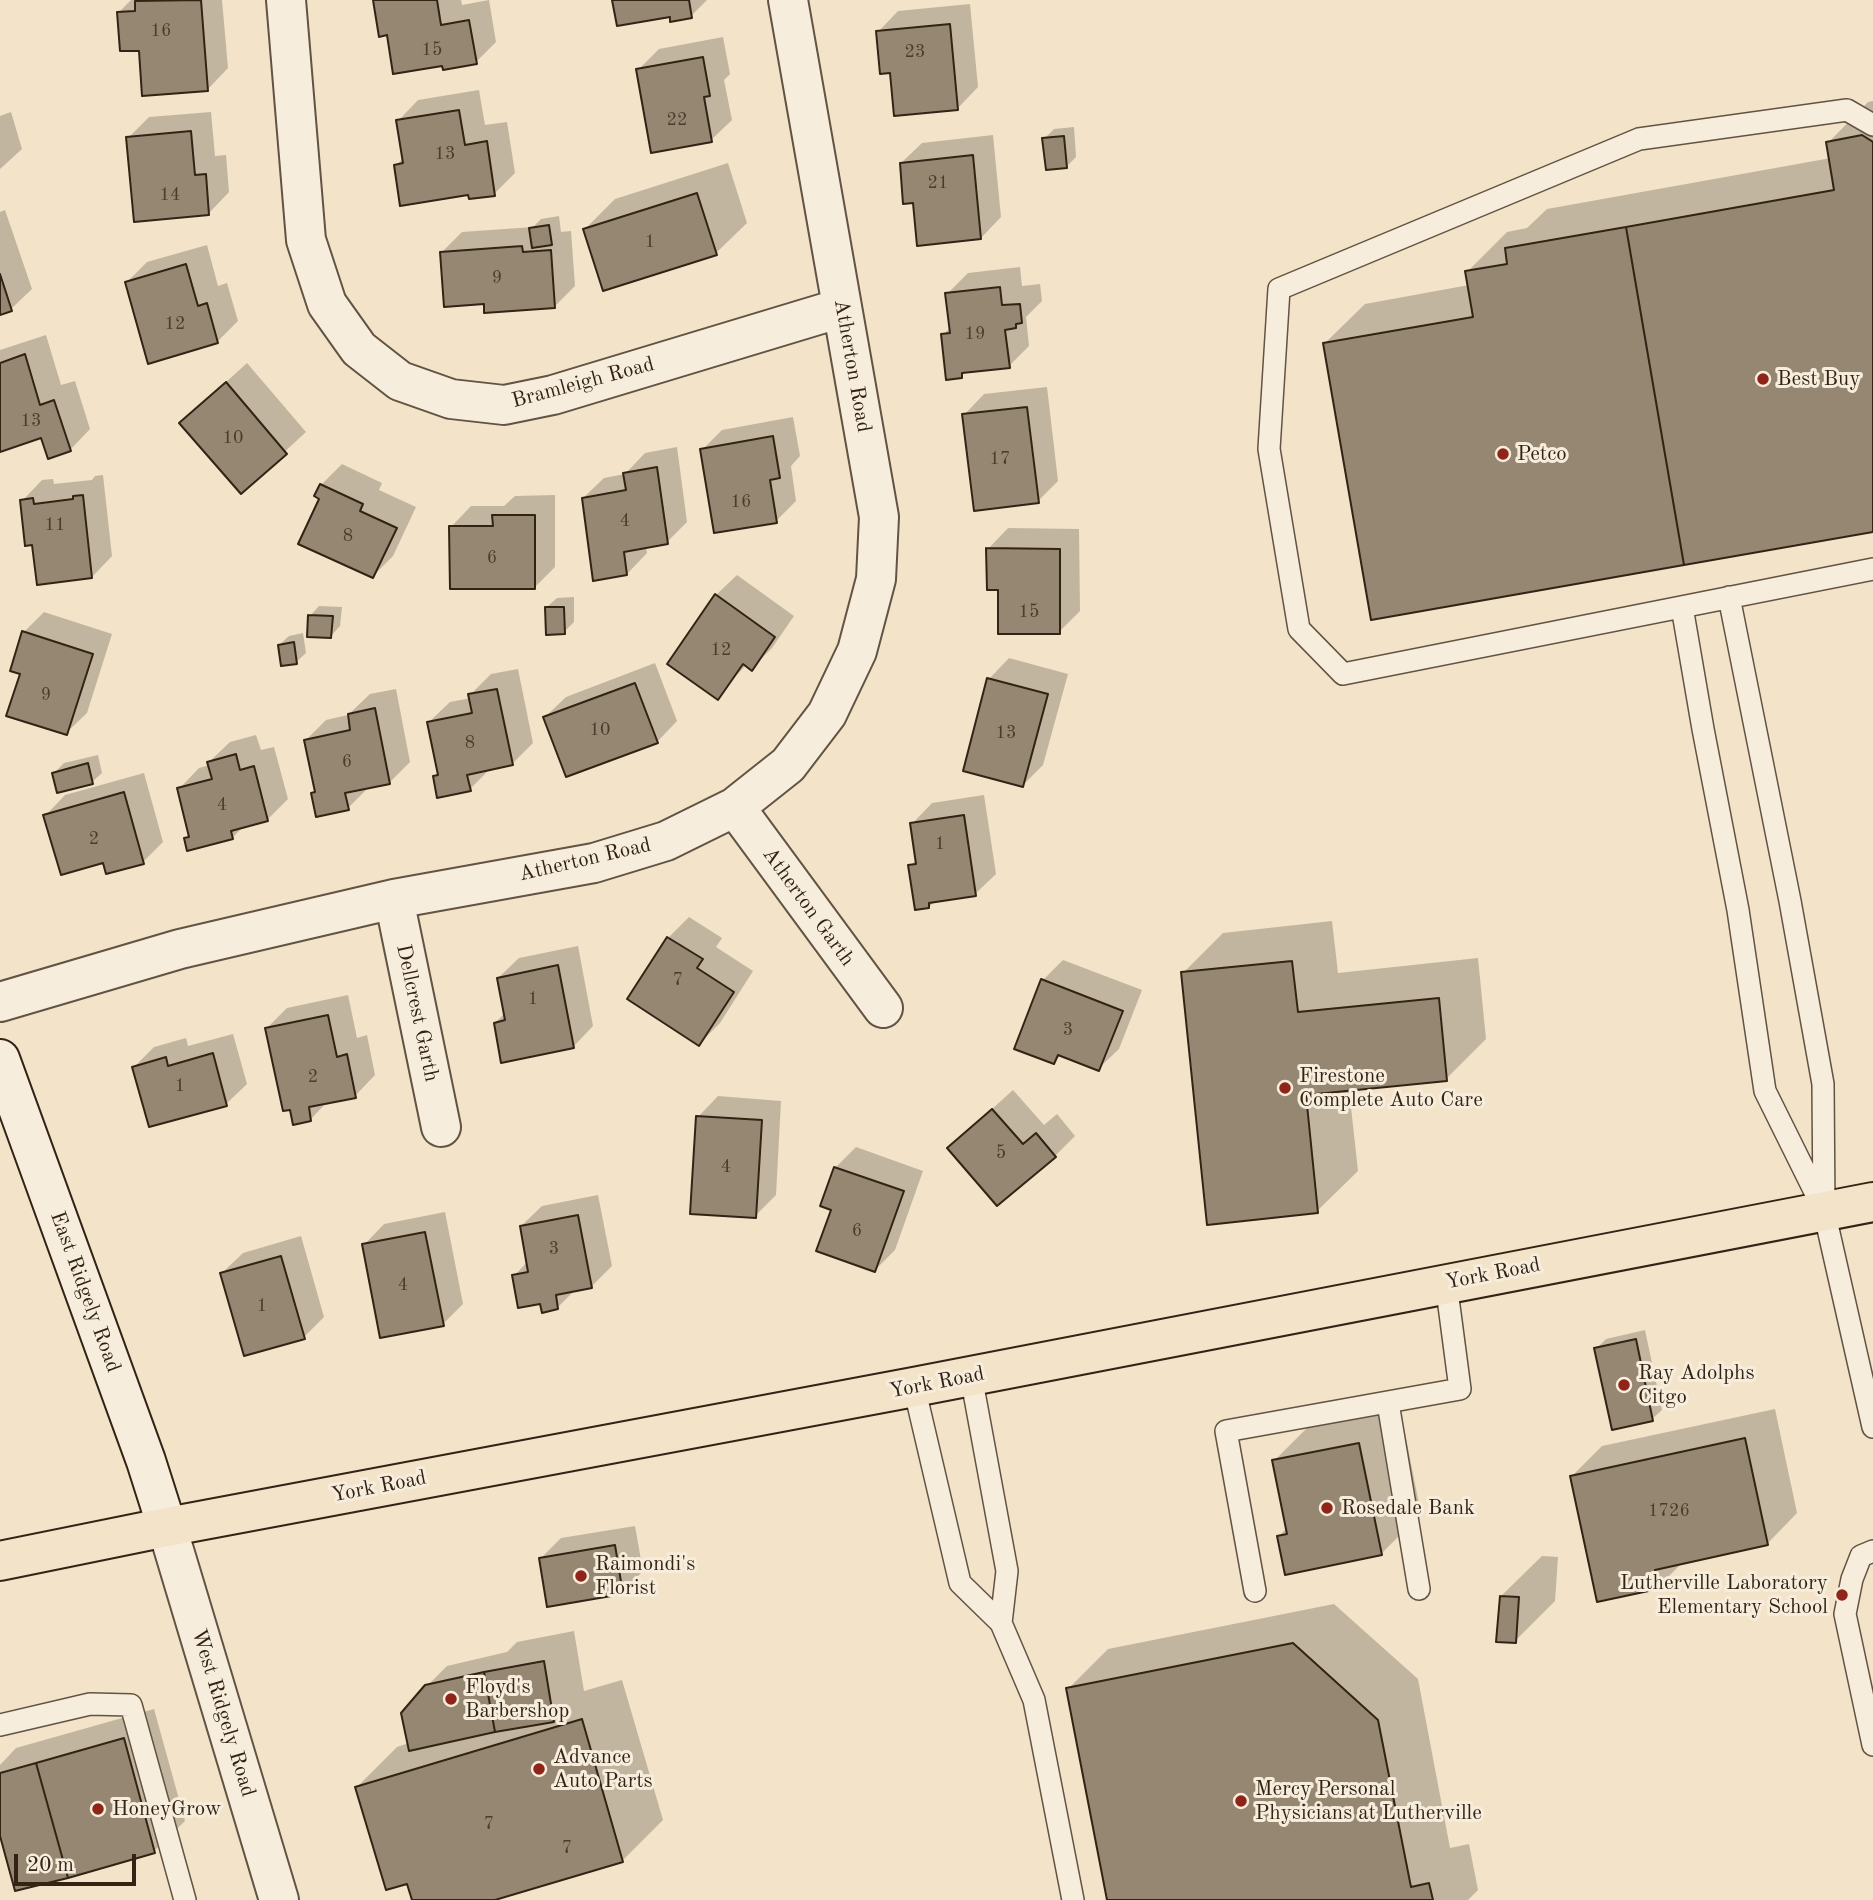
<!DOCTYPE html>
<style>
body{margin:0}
#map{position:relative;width:1873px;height:1900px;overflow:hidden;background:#f2e3c9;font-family:"Old Standard TT",serif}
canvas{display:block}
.scale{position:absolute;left:14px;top:1854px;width:122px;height:32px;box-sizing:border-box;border:4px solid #322315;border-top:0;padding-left:9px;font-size:21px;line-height:24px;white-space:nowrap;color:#322315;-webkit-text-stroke:5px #f7eddc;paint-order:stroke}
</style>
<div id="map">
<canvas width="1873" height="1900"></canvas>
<div class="scale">20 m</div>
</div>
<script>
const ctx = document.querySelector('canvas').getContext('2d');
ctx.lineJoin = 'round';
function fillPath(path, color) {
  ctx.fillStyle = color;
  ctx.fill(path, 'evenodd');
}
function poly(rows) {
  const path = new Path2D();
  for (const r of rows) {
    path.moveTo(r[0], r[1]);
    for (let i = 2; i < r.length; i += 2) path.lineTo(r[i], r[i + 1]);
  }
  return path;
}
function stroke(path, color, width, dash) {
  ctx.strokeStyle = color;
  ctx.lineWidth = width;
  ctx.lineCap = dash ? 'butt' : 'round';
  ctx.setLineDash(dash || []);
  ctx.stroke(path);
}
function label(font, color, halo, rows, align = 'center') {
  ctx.font = font + ' "Old Standard TT",serif';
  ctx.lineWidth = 6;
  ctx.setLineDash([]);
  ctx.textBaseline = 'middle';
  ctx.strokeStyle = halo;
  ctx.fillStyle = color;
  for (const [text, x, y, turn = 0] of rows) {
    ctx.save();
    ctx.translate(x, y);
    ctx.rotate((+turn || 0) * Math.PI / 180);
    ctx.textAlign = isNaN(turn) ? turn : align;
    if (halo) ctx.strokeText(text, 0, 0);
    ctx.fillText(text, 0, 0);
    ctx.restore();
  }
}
const shadow = poly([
 [131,0,222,0,228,68,208,89,140,49,119,12],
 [375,0,461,0,462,5,489,0,496,42,476,62,443,64],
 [614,0,707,0,691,16,671,15],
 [970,4,978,87,958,108,878,32,898,11],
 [723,37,730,74,724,80,732,120,711,140,638,70,659,49],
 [479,90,485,125,507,122,515,173,494,194,396,166,404,157,398,121,418,100],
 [1873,101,1873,530,1324,344,1365,304,1469,285,1467,272,1507,232,1527,228,1547,209,1831,158,1828,143,1868,102],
 [11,112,22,149,0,169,0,116],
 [211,112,215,156,226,155,229,192,209,213,128,138,149,117],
 [1074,127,1076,157,1067,166,1044,139,1054,129],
 [993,135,1001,217,981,238,901,163,922,143],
 [728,163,747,223,716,253,585,229,615,199],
 [5,210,32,289,11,309,0,313,0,212],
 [559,216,561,232,571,231,575,286,554,307,486,302,442,252,462,232,533,227,541,219],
 [207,245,218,286,227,283,238,321,217,342,127,282,147,262],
 [1020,267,1022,286,1040,284,1042,301,1026,317,1029,346,1009,366,966,371,961,376,943,335,951,327,947,294,968,273],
 [46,335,61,385,75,381,90,429,70,450,42,436,0,451,0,350],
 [247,363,306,432,241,492,181,423],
 [1047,387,1058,481,1038,501,964,415,984,394],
 [793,417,800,456,791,466,796,501,776,521,702,450,722,430],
 [677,447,687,522,667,542,646,546,647,553,627,574,583,498,604,478,625,474,645,453],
 [342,464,382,483,379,490,416,507,393,556,373,576,322,498,321,485],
 [103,475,112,556,92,577,33,543,22,501,42,480,53,479,54,484,92,480,95,476],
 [555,495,555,567,535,587,451,527,471,506,504,506,515,496],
 [1008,528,1079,529,1080,611,1059,632,999,589,988,549],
 [737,575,794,616,772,648,752,668,746,665,717,697,716,595],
 [574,597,574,622,564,632,547,607,557,598],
 [319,606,342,607,340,626,331,636,310,616],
 [44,612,112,634,87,713,66,733,22,673,24,632],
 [303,633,306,653,296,662,279,645,289,636],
 [1009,658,1068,674,1043,765,1023,785,989,679],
 [655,663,677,721,657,742,545,717,566,697],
 [518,669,533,743,512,764,491,768,470,789,435,777,439,772,429,722,450,702,471,698,470,695,491,674],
 [396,689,410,762,389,783,368,788,348,808,313,793,316,790,306,740,326,720,348,715,370,694],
 [256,735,261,750,274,747,288,799,267,820,244,826,232,838,186,839,190,834,179,789,199,768,210,765,209,762,230,742],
 [98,755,102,773,92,782,54,773,64,763],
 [144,773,163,842,143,862,104,861,45,816,65,795],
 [984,795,996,874,975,894,935,901,929,907,910,866,917,859,912,824,932,803],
 [689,917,722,938,716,947,753,971,720,1023,699,1044,630,999,668,938],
 [1332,921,1338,973,1478,958,1486,1039,1446,1079,1349,1089,1358,1171,1317,1211,1183,973,1223,933],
 [578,946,593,1026,573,1047,495,1023,505,1013,498,978,519,958],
 [1063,960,1142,990,1119,1049,1098,1069,1061,1055,1054,1062,1043,980],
 [348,995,357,1038,367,1035,375,1075,355,1096,328,1101,311,1119,267,1028,287,1008],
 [233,1034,247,1084,226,1104,134,1067,154,1047,186,1038,188,1046],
 [1013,1090,1044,1125,1057,1114,1075,1136,1055,1156,949,1148],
 [718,1096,781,1101,776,1195,755,1216,698,1117],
 [856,1147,923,1171,895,1250,875,1270,833,1209,835,1168],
 [598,1195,612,1266,591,1287,575,1290,557,1308,514,1276,528,1261,521,1226,542,1206],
 [445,1212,463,1304,443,1324,364,1245,384,1224],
 [301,1236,324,1317,304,1337,222,1273,243,1253],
 [1645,1330,1662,1410,1652,1419,1596,1349,1606,1339],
 [1399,1403,1421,1514,1381,1554,1279,1536,1287,1528,1274,1461,1314,1421],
 [1775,1409,1797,1513,1767,1544,1683,1562,1657,1588,1572,1476,1602,1446],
 [635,1526,643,1571,622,1592,541,1558,561,1538],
 [1542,1556,1558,1557,1555,1601,1515,1641,1501,1596],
 [1334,1604,1418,1679,1450,1848,1469,1844,1478,1890,1468,1900,1109,1900,1068,1689,1108,1649],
 [574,1631,584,1691,622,1680,663,1820,623,1860,489,1900,414,1900,408,1882,357,1787,397,1747,409,1743,426,1687,447,1666,507,1652,517,1642],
 [154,1709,185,1821,154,1851,0,1830,0,1765,16,1748]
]);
const building = poly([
 [201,0,208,91,142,96,139,51,120,51,117,12,135,11,135,1,201,0],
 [373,0,437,0,441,25,469,20,477,64,443,70,442,66,393,74,387,35,379,37,373,0],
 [612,0,689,0,692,18,670,22,670,17,617,26,612,0],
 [950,24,958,110,894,116,890,73,880,74,876,31,950,24],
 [703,57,710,96,704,97,712,142,651,153,636,69,703,57],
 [459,110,465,145,487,141,495,196,469,199,468,195,400,206,394,165,403,163,396,120,459,110],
 [191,131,195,175,206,174,209,215,134,222,126,137,191,131],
 [1862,135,1873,142,1873,532,1684,565,1626,227,1834,190,1826,142,1862,135],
 [1064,136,1067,168,1046,170,1042,138,1064,136],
 [973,155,981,239,917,246,913,203,903,204,900,163,973,155],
 [697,193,717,255,603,291,583,229,697,193],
 [549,225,552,245,532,248,529,228,549,225],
 [1626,227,1684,565,1371,620,1323,343,1473,317,1465,271,1507,264,1505,248,1626,227],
 [522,246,523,252,551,250,555,308,484,313,484,304,444,307,440,252,522,246],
 [186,264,198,306,207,303,218,343,148,364,125,282,186,264],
 [0,274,12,311,0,315,0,274],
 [1000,287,1002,305,1020,304,1022,323,1016,324,1016,328,1005,330,1010,368,962,373,962,378,946,380,941,334,950,333,945,293,1000,287],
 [25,354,40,405,54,400,71,451,48,459,41,438,0,452,0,363,25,354],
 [226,382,287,454,241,494,179,423,226,382],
 [1027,407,1039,503,974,511,962,414,1027,407],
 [773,436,780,478,770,480,777,523,714,533,700,449,773,436],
 [657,467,668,544,624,552,627,575,593,581,582,498,626,490,623,473,657,467],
 [320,484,363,504,360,511,397,528,373,578,298,544,319,499,314,496,320,484],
 [83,495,92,578,37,585,32,545,25,546,20,500,33,498,34,504,73,499,73,496,83,495],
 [492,515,535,515,535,589,450,589,449,526,493,526,492,515],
 [986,548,1060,549,1060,634,998,634,998,590,987,590,986,548],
 [715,594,775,637,752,671,743,664,718,700,667,664,715,594],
 [545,607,564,607,565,634,546,635,545,607],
 [308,615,333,616,331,638,307,637,308,615],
 [22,631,93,654,67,735,6,716,20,674,10,671,22,631],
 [294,642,297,664,281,666,278,645,294,642],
 [987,678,1048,694,1023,787,963,771,987,678],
 [635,683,658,743,566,777,543,717,635,683],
 [497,689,513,765,467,775,471,791,437,798,433,776,438,775,427,722,472,713,468,694,497,689],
 [375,708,390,784,345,793,349,810,316,817,311,793,315,792,304,740,350,730,348,714,375,708],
 [236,754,240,770,254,766,268,821,231,831,233,839,187,851,184,838,189,837,177,788,212,779,207,762,236,754],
 [88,763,93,784,57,793,52,773,88,763],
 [124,792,144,864,106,874,103,863,61,875,43,815,124,792],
 [964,815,976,896,929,903,929,908,915,910,908,865,916,864,910,823,964,815],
 [667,937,703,959,697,968,734,992,699,1046,627,999,667,937],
 [1292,961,1298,1012,1439,998,1447,1081,1306,1095,1318,1213,1207,1225,1181,972,1292,961],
 [558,965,574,1048,501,1063,494,1023,505,1020,497,978,558,965],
 [1041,979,1123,1011,1099,1071,1058,1055,1054,1064,1014,1049,1041,979],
 [328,1015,337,1057,347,1054,356,1098,309,1107,311,1121,293,1125,290,1110,283,1111,265,1028,328,1015],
 [213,1053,227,1106,149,1127,132,1067,166,1057,168,1066,213,1053],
 [992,1109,1023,1144,1036,1133,1056,1157,997,1206,947,1148,992,1109],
 [696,1116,762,1120,756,1218,690,1214,696,1116],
 [834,1167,904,1191,875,1272,816,1251,831,1210,820,1206,834,1167],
 [578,1215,592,1288,556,1295,558,1309,542,1313,540,1304,518,1308,512,1275,528,1272,520,1226,578,1215],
 [425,1232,444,1326,380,1338,362,1244,425,1232],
 [281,1256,305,1339,244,1356,220,1273,281,1256],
 [1636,1339,1653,1421,1612,1430,1594,1348,1636,1339],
 [1745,1438,1768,1545,1655,1570,1658,1589,1597,1602,1570,1476,1745,1438],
 [1359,1443,1382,1555,1285,1575,1277,1536,1287,1534,1272,1460,1359,1443],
 [615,1545,623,1594,547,1607,539,1558,615,1545],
 [1500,1596,1519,1597,1516,1643,1496,1642,1500,1596],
 [1293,1643,1378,1720,1411,1887,1429,1883,1433,1900,1107,1900,1066,1688,1293,1643],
 [544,1661,554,1722,495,1732,484,1672,544,1661],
 [484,1672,495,1732,409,1751,401,1713,425,1685,484,1672],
 [582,1719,623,1862,495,1900,412,1900,407,1884,386,1890,355,1787,582,1719],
 [124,1738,155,1853,68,1878,36,1763,124,1738],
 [36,1763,68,1878,15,1891,0,1836,0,1773,36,1763]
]);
const lane = poly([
 [1873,125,1847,110,1639,139,1279,289,1269,449,1299,629,1343,674,1873,569],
 [1729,597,1790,901,1823,1084,1824,1211,1873,1427],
 [1682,607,1703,729,1738,910,1765,1091,1822,1206],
 [971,1376,1007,1571,1001,1623],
 [914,1387,960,1583,1001,1623,1034,1700,1073,1900],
 [1388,1403,1419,1589],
 [1873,1551,1861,1556,1852,1579,1845,1614,1873,1745],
 [1255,1591,1226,1431,1460,1389,1446,1283],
 [0,1725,90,1704,131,1705,185,1900]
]);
const street = poly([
 [286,0,306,240,327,304,359,349,400,381,451,399,504,405,553,395,841,308],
 [735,807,883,1008],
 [394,899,441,1127],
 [0,1002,180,949,394,899,594,863,666,841,735,807,788,765,827,714,857,651,876,579,879,517,788,0],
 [167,1527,279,1900]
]);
const secondary = poly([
 [0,1059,146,1461,167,1527]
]);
const primary = poly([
 [0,1561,167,1527,914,1387,1873,1202]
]);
const markers = [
 [1763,379,7,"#8f2418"],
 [1503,454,7,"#8f2418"],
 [1285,1088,7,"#8f2418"],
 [1624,1385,7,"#8f2418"],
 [1327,1508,7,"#8f2418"],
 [581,1576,7,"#8f2418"],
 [1842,1595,7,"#8f2418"],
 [451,1699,7,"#8f2418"],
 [539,1769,7,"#8f2418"],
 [1241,1801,7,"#8f2418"],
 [98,1809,7,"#8f2418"]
];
const numberNames = [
 ["16",161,31],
 ["15",432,50],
 ["23",915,52],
 ["22",677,120],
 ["13",445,154],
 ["21",938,183],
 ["14",170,195],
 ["1",650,242],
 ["9",497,278],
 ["12",175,324],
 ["19",975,334],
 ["13",31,421],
 ["10",233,438],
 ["17",1000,459],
 ["16",741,502],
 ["4",625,521],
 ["11",55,525],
 ["8",348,536],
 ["6",492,558],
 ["15",1029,612],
 ["12",721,650],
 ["9",46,695],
 ["10",600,730],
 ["13",1006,733],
 ["8",470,743],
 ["6",347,762],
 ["4",222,805],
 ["2",94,839],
 ["1",940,844],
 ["7",678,980],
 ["1",533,999],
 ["3",1068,1030],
 ["2",313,1077],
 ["1",180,1086],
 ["5",1001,1153],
 ["4",726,1167],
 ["6",857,1231],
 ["3",554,1249],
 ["4",403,1285],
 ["1",262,1306],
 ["1726",1669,1511],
 ["7",489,1824],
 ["7",567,1848]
];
const streetNames = [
 ["Atherton Road",852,366,80],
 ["Bramleigh Road",583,383,-15],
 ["Atherton Road",585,860,-13],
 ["Atherton Garth",808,907,54],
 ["Dellcrest Garth",417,1013,78],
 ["York Road",1493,1274,-11],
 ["East Ridgely Road",85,1292,70],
 ["York Road",937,1383,-11],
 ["York Road",379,1487,-11],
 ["West Ridgely Road",223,1713,73]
];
const poiNames = [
 ["Best Buy",1777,379],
 ["Petco",1517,454],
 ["Firestone",1299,1076],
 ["Complete Auto Care",1299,1100],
 ["Ray Adolphs",1638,1373],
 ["Citgo",1638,1397],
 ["Rosedale Bank",1341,1508],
 ["Raimondi's",595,1564],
 ["Florist",595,1588],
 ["Lutherville Laboratory",1828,1583,"right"],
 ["Elementary School",1828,1607,"right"],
 ["Floyd's",465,1687],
 ["Barbershop",465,1711],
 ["Advance",553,1757],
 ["Auto Parts",553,1781],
 ["Mercy Personal",1255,1789],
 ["Physicians at Lutherville",1255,1813],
 ["HoneyGrow",112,1809]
];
fillPath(shadow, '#0003');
fillPath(building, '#968773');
stroke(building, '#322315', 2);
stroke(lane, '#625342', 24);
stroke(street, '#625342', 42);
stroke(secondary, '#322315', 42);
stroke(primary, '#322315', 42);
stroke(lane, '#f7eddc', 21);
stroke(street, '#f7eddc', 38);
stroke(secondary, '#f7eddc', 38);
stroke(primary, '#f2e3c9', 38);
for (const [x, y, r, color] of markers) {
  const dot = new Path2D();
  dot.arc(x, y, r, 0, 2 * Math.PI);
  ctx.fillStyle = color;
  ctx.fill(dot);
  stroke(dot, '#f7eddc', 2.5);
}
label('18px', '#4b3c2c', null, numberNames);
label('21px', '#322315', '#f7eddc', streetNames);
label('21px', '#322315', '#f7eddc', poiNames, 'left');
</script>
